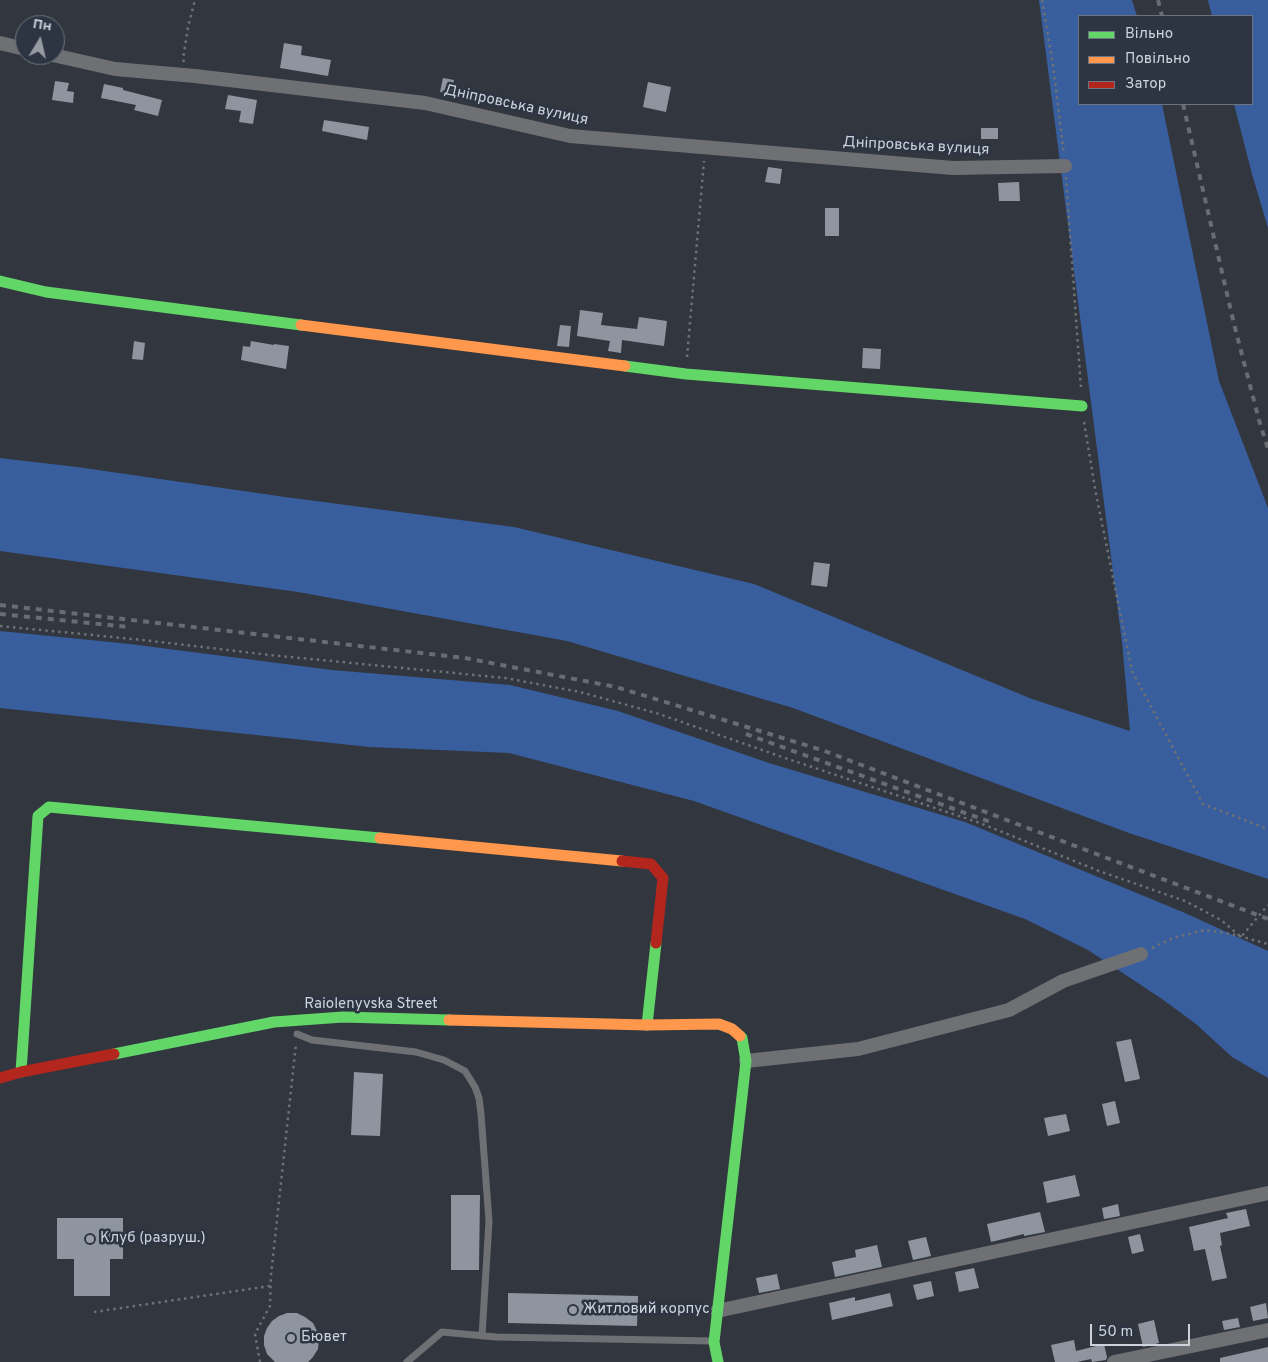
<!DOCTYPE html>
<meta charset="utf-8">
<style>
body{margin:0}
#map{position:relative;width:1268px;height:1362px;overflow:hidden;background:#32363e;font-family:Overpass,sans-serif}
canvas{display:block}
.legend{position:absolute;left:1078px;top:15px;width:175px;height:90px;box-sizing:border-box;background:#2d3543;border:1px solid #6d7480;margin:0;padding:6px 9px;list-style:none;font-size:15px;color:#cdd2db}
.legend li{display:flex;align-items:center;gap:10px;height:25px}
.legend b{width:25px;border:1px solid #6d7480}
.north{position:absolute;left:15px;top:15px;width:50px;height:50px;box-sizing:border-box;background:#2d3543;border:1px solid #6d7480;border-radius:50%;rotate:9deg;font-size:14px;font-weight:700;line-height:20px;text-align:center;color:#cdd2db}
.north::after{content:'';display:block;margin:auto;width:18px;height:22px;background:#979ba4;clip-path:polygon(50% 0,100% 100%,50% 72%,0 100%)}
.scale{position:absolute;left:1090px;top:1324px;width:100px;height:22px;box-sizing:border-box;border:2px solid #cdd2db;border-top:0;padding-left:6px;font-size:15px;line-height:18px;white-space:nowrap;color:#cdd2db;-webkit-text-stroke:4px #2d3543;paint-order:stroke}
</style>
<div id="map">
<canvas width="1268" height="1362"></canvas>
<ul class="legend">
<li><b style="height:6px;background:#63d668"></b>Вільно</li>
<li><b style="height:6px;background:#ff974d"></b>Повільно</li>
<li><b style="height:6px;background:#b3261e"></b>Затор</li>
</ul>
<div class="north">Пн</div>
<div class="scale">50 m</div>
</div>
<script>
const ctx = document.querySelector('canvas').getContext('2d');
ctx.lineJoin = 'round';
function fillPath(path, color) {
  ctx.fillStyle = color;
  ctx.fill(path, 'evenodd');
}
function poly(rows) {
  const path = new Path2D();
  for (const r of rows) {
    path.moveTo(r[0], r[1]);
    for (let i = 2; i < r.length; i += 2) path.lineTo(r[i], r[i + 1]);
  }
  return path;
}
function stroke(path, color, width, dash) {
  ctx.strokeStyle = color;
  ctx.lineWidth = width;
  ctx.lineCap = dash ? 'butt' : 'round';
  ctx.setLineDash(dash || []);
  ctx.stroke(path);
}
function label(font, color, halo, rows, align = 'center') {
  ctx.font = font + ' Overpass,sans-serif';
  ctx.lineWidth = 5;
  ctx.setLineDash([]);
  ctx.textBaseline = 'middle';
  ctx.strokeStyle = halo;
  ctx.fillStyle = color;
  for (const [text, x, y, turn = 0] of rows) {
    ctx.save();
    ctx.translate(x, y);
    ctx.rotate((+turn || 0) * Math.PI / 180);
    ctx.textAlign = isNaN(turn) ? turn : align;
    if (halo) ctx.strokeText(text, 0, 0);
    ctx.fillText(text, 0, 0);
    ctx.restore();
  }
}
const forest = poly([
 [1039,0,1132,0,1137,16,1079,16,1079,104,1162,104,1219,381,1268,508,1268,879,1129,833,793,708,567,641,298,592,0,551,0,458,77,467,285,497,514,527,754,584,1032,699,1130,731,1122,642],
 [1208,0,1268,0,1268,228,1252,174,1234,104,1252,104,1252,16,1212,16],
 [0,631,130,644,332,670,510,685,618,711,769,763,965,822,1185,913,1268,951,1268,1078,1232,1057,1196,1024,1162,999,1088,950,1025,919,694,801,509,753,370,747,0,708]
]);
const building = poly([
 [284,43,302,46,301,55,331,60,328,76,280,68],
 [443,78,454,80,451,94,440,92],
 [55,81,69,83,67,91,74,92,73,103,52,100],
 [648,82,671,87,666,112,643,107],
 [104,84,123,88,123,90,162,100,158,116,134,110,136,105,101,98],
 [228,95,257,100,253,124,239,122,241,111,225,109],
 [324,120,369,127,367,140,322,131],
 [981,128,998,128,998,139,981,139],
 [768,167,782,169,780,184,765,182],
 [1019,182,1020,201,999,201,998,183],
 [825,208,839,208,839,236,825,236],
 [580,310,603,313,601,325,637,329,639,317,667,321,664,346,622,340,621,353,608,351,610,341,577,336],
 [560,325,571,326,569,347,557,346],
 [134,341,145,343,143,360,132,359],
 [251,341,274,345,274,344,289,346,286,369,241,360,243,346,250,347],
 [863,348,881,349,880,369,862,368],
 [814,562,830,564,827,587,811,585],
 [1131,1039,1140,1079,1125,1082,1116,1042],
 [354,1072,383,1074,380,1136,351,1135],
 [1115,1101,1120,1123,1107,1126,1102,1104],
 [1066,1114,1070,1131,1048,1136,1044,1118],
 [1075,1175,1080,1196,1047,1203,1043,1182],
 [451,1195,480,1195,479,1270,451,1270],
 [1118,1204,1120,1216,1104,1219,1102,1208],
 [1246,1209,1250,1226,1220,1233,1222,1245,1220,1246,1227,1278,1212,1281,1205,1249,1194,1251,1189,1227,1228,1218,1226,1213],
 [1040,1212,1045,1232,1024,1236,1024,1234,991,1242,987,1224],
 [57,1218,123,1218,123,1259,110,1259,110,1296,74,1296,74,1259,57,1259],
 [1140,1234,1144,1251,1132,1254,1128,1237],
 [926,1237,931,1256,913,1260,908,1241],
 [877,1245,882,1267,835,1277,832,1262,856,1257,855,1250],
 [974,1268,979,1288,959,1292,955,1272],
 [777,1274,780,1289,759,1293,756,1278],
 [931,1281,934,1296,917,1300,913,1285],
 [508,1293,638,1296,637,1326,508,1323],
 [890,1293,893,1306,832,1320,829,1303,855,1297,855,1301],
 [1266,1303,1268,1318,1253,1321,1250,1307],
 [287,1313,297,1313,305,1317,313,1323,317,1331,319,1340,318,1349,313,1357,308,1362,275,1362,267,1354,264,1345,264,1336,267,1328,272,1321,279,1316],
 [1238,1318,1240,1327,1224,1330,1222,1321],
 [1154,1320,1159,1343,1143,1347,1138,1324],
 [1074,1340,1076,1351,1104,1344,1107,1357,1106,1360,1092,1362,1091,1359,1077,1362,1055,1362,1051,1345],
 [1268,1347,1268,1362,1220,1362,1220,1358]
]);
const path = poly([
 [1042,0,1053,65,1064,154],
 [184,62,183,59,188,27,195,0],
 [1066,177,1081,389],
 [687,357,704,161],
 [1084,422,1096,494,1132,671,1203,804,1268,829],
 [0,626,143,640,270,655,505,678,580,692,656,713,788,759,980,823,1099,871,1185,901,1221,920,1241,937,1268,905],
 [1152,948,1173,938,1205,930,1232,934,1268,944],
 [94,1312,270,1286],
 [260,1362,255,1334,270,1306,271,1275,296,1044]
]);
const lane = poly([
 [297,1034,312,1040,416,1052,444,1060,465,1071,475,1087,479,1098,481,1114,489,1221,482,1336],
 [407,1362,442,1332,496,1337,713,1341]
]);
const street = poly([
 [0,43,25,49],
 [53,55,115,69,195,76,425,103,570,136,953,168,1065,166],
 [746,1061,858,1049,1009,1010,1063,981,1141,954],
 [717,1311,1268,1193],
 [1114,1362,1268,1330]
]);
const fast = poly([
 [0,281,46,292,301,325],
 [625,366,686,374,1082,406],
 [647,1025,656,943],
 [114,1054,274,1022,343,1017,449,1020],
 [21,1072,38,816,49,807,380,838],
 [718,1362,714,1342,746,1061,742,1038,740,1036]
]);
const slow = poly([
 [301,325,625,366],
 [380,838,622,861],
 [449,1020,647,1025,719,1024,732,1029,740,1036]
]);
const jam = poly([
 [622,861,651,864,663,878,656,943],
 [0,1078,21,1072,114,1054]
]);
const rail = poly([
 [1158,0,1162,16],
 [1183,104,1234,324,1259,420,1268,449],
 [0,605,465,658,616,687,822,750,1268,919],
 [0,614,129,627],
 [746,734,993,823]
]);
const markers = [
 [90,1239,5,"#979ba4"],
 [573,1310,5,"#979ba4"],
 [291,1338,5,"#979ba4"]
];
const streetNames = [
 ["Дніпровська вулиця",516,106,12],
 ["Дніпровська вулиця",916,147,3],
 ["Raiolenyvska Street",371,1005]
];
const poiNames = [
 ["Клуб (разруш.)",100,1239],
 ["Житловий корпус",583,1310],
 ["Бювет",301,1338]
];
fillPath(forest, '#395e9e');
fillPath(building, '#8f959f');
stroke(path, '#6e7175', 2.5, [2.5, 4]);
stroke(lane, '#6e7074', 7);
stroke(street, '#6e7074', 14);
stroke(fast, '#63d668', 11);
stroke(slow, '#ff974d', 11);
stroke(jam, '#b3261e', 11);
stroke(rail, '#696c71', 4, [6, 6]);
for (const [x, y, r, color] of markers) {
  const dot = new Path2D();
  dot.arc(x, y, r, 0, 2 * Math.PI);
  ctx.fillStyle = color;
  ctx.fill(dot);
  stroke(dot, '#2d3543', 2);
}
label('15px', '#cdd2db', '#2d3543', streetNames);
label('15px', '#cdd2db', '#2d3543', poiNames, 'left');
</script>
